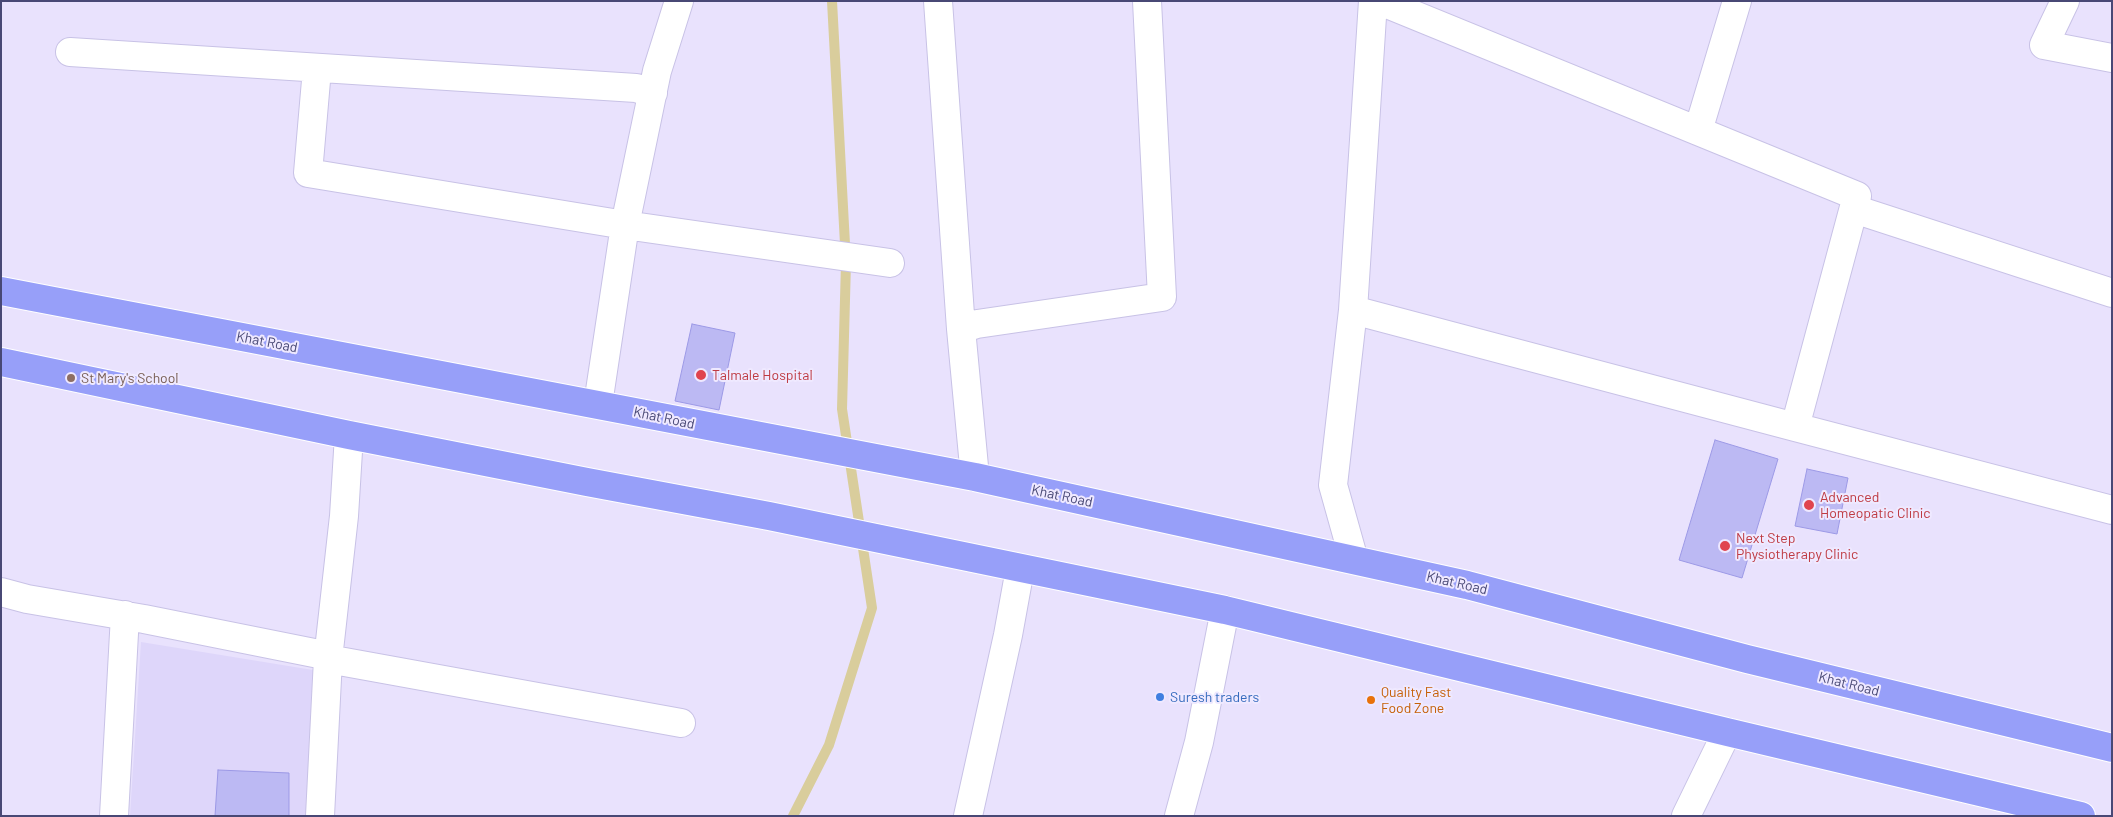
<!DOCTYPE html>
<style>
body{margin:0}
#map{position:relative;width:2113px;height:817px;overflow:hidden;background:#e9e2fd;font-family:Barlow,sans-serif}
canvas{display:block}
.frame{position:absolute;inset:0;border:2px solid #484875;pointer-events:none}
</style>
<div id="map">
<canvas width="2113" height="817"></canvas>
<div class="frame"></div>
</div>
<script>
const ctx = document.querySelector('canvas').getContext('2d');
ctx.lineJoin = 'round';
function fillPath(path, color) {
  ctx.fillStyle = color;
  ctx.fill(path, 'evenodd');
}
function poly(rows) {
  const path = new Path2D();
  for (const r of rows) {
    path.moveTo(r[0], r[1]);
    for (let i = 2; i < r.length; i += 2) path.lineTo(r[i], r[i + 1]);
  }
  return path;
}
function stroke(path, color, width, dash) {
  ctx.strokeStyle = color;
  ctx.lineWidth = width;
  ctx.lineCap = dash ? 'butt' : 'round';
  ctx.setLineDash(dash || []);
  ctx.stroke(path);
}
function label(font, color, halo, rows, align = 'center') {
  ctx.font = font + ' Barlow,sans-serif';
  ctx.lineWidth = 4;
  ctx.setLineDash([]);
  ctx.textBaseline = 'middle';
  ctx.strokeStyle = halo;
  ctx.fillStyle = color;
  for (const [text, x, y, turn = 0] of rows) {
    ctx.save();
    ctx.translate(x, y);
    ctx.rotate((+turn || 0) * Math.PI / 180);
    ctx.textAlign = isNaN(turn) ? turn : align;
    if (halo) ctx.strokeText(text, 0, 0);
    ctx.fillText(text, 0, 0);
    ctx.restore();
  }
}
const residential = poly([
 [141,642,313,670,306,816,130,816]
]);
const stream = poly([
 [793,816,829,745,872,608,842,409,846,263,832,1]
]);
const building = poly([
 [692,324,735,333,719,410,675,401,692,324],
 [1715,440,1778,459,1742,578,1679,560,1715,440],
 [1807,469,1848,478,1837,534,1795,526,1807,469],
 [218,770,289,773,289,816,215,816,218,770]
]);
const street = poly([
 [938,1,961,329,975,477],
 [1373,1,1353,310,1795,427,1857,196,1380,1],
 [2065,1,2044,45,2112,58],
 [70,52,636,88,653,93],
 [317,69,308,173,625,225,890,263],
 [1698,131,1737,1],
 [1854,209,2112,293],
 [1353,310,1333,485,1354,560],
 [961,329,977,324,1162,297,1147,1],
 [598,404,625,225,657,71,679,1],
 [1795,427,2112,510],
 [1,592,27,599,144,619,329,656],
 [328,659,681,723],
 [114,816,125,615],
 [320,816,328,659,344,516,349,435],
 [968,816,1008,635,1020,569],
 [1179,816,1199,742,1225,610],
 [1686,816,1727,732]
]);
const highway = poly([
 [1,291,975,477,1467,585,1747,659,2112,748],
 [1,362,349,435,587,482,769,516,1225,610,1727,732,2081,816]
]);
const markers = [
 [701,375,6,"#e0444e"],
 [71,378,5,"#8d6e63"],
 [1809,505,6,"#e0444e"],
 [1725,546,6,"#e0444e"],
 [1160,697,5,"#3f7fe0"],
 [1371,700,5,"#e8710a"]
];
const streetNames = [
 ["Khat Road",267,342,11],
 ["Khat Road",664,418,12],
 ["Khat Road",1062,496,12],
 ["Khat Road",1457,583,13],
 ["Khat Road",1849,684,14]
];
const healthNames = [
 ["Talmale Hospital",712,375],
 ["Advanced",1820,497],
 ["Homeopatic Clinic",1820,513],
 ["Next Step",1736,538],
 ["Physiotherapy Clinic",1736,554]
];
const educationNames = [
 ["St Mary's School",81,378]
];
const foodNames = [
 ["Quality Fast",1381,692],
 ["Food Zone",1381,708]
];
const shopNames = [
 ["Suresh traders",1170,697]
];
fillPath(residential, '#ded6fa');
stroke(stream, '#d9cd9c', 10);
fillPath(building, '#bcb9f3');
stroke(building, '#9c99e6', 1);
stroke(street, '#c8c2e6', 30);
stroke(highway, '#fff', 30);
stroke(street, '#fff', 28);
stroke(highway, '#979ff9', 28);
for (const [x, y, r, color] of markers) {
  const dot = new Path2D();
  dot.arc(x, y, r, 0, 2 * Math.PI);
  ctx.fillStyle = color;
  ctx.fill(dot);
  stroke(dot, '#efe9ff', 2);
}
label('14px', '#484875', '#efe9ff', streetNames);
label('14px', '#be3a42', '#efe9ff', healthNames, 'left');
label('14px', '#785e54', '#efe9ff', educationNames, 'left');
label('14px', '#c56008', '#efe9ff', foodNames, 'left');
label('14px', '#366cbe', '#efe9ff', shopNames, 'left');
</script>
